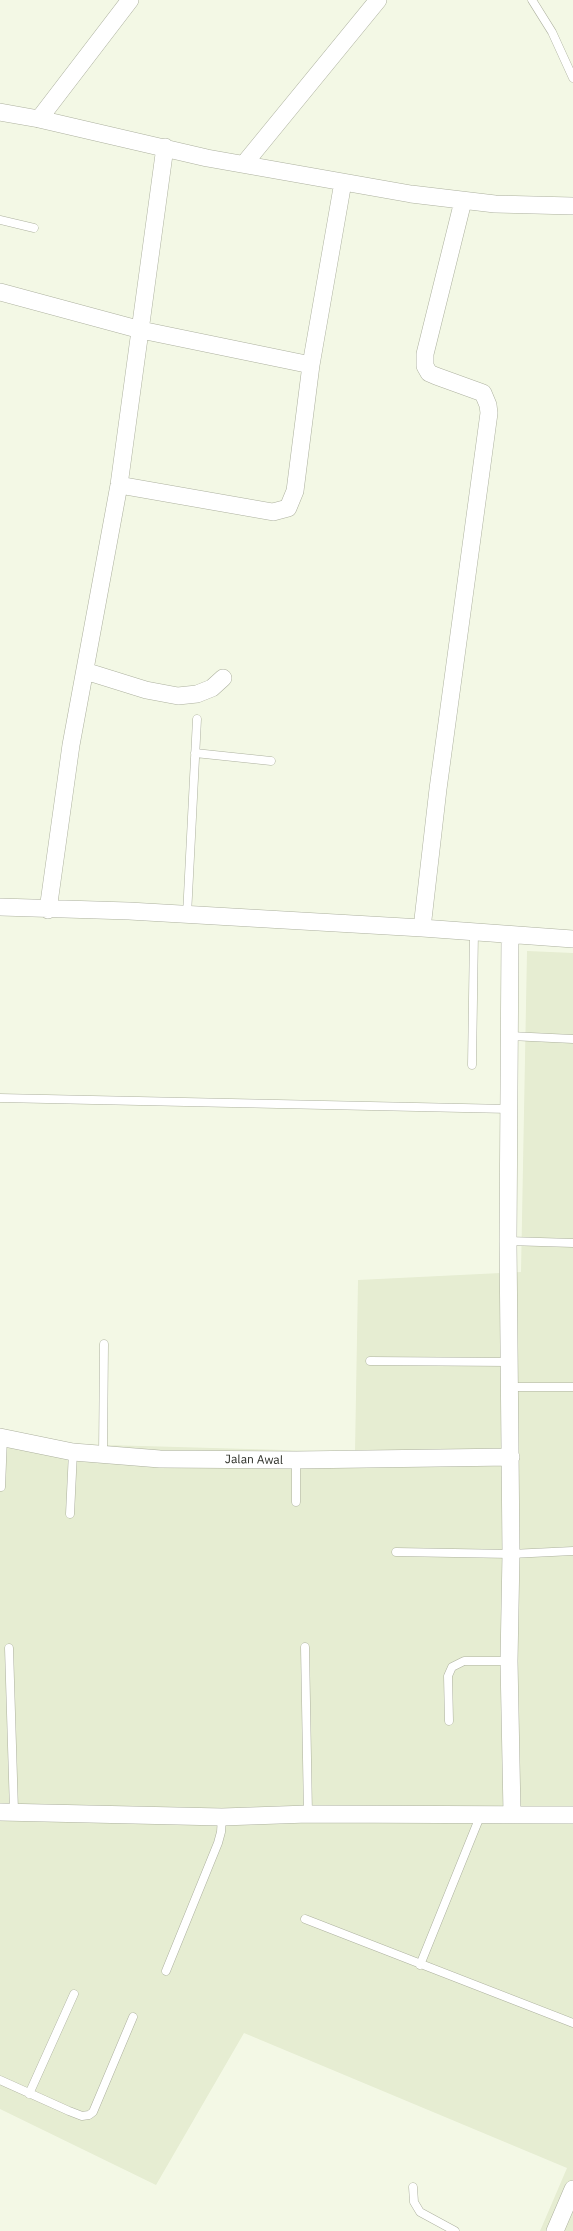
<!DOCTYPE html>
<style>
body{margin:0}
canvas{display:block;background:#f3f8e5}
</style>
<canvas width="573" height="2231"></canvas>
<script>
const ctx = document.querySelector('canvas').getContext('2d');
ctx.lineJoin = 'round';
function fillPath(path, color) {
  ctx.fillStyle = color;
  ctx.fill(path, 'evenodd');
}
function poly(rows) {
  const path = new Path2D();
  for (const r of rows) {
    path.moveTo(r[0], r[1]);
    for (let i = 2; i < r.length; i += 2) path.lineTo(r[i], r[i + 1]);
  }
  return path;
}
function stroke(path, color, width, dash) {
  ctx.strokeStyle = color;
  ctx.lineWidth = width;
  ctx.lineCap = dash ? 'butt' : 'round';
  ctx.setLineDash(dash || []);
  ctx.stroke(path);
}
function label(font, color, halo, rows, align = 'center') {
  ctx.font = font + ' "IBM Plex Sans",sans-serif';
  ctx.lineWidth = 3;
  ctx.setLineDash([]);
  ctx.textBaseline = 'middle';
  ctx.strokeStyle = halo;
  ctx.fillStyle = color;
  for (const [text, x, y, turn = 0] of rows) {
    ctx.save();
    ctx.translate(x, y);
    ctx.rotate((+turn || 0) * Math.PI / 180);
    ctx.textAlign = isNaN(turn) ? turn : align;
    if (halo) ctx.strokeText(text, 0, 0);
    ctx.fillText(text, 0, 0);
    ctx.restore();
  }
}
const built = poly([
 [527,951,573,953,573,2231,540,2231,567,2168,244,2033,156,2185,0,2109,0,1442,355,1452,358,1280,521,1272]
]);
const service = poly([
 [532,0,552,32,573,78],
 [0,220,34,228],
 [195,753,271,761],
 [187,915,197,719],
 [510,1036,573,1039],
 [472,1065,474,932],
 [0,1098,509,1109],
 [508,1241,573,1243],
 [370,1361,509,1362],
 [510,1387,573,1387],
 [103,1455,104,1344],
 [1,1487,3,1437],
 [296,1502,296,1460],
 [70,1514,73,1452],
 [396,1552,511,1554,573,1551],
 [305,1647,308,1814],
 [9,1648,14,1811],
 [449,1721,448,1676,452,1667,464,1661,509,1661],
 [305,1919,573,2023],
 [420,1965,481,1814],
 [166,1971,218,1843,221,1832,222,1817],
 [0,2080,69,2111,82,2116,89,2115,93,2112,133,2017],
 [29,2094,74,1994],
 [413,2187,414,2202,420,2212,455,2231]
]);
const minor = poly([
 [0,112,39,119,207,158,411,194,495,204,573,206],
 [39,119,130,0],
 [244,164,378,0],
 [0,292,141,330,311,365],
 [119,485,273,512,288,508,295,491,311,365,343,182],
 [85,671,146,690,178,696,197,694,212,688,223,678],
 [0,907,129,911,422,928,573,939],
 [48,910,71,745,119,485,165,147],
 [422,928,438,789,489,413,488,405,483,393,436,376,429,373,425,366,425,354,463,201],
 [510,935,508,1241,511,1554,509,1661,512,1813],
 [0,1437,73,1452,160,1459,296,1460,511,1457],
 [0,1812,222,1817,308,1814,573,1815],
 [555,2231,573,2189]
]);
const streetNames = [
 ["Jalan Awal",254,1460,1]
];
fillPath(built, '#e6edd2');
stroke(service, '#adb19f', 9);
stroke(minor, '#adb19f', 18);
stroke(service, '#fff', 8);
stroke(minor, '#fff', 17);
label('12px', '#2c2e27', '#fff', streetNames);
</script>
